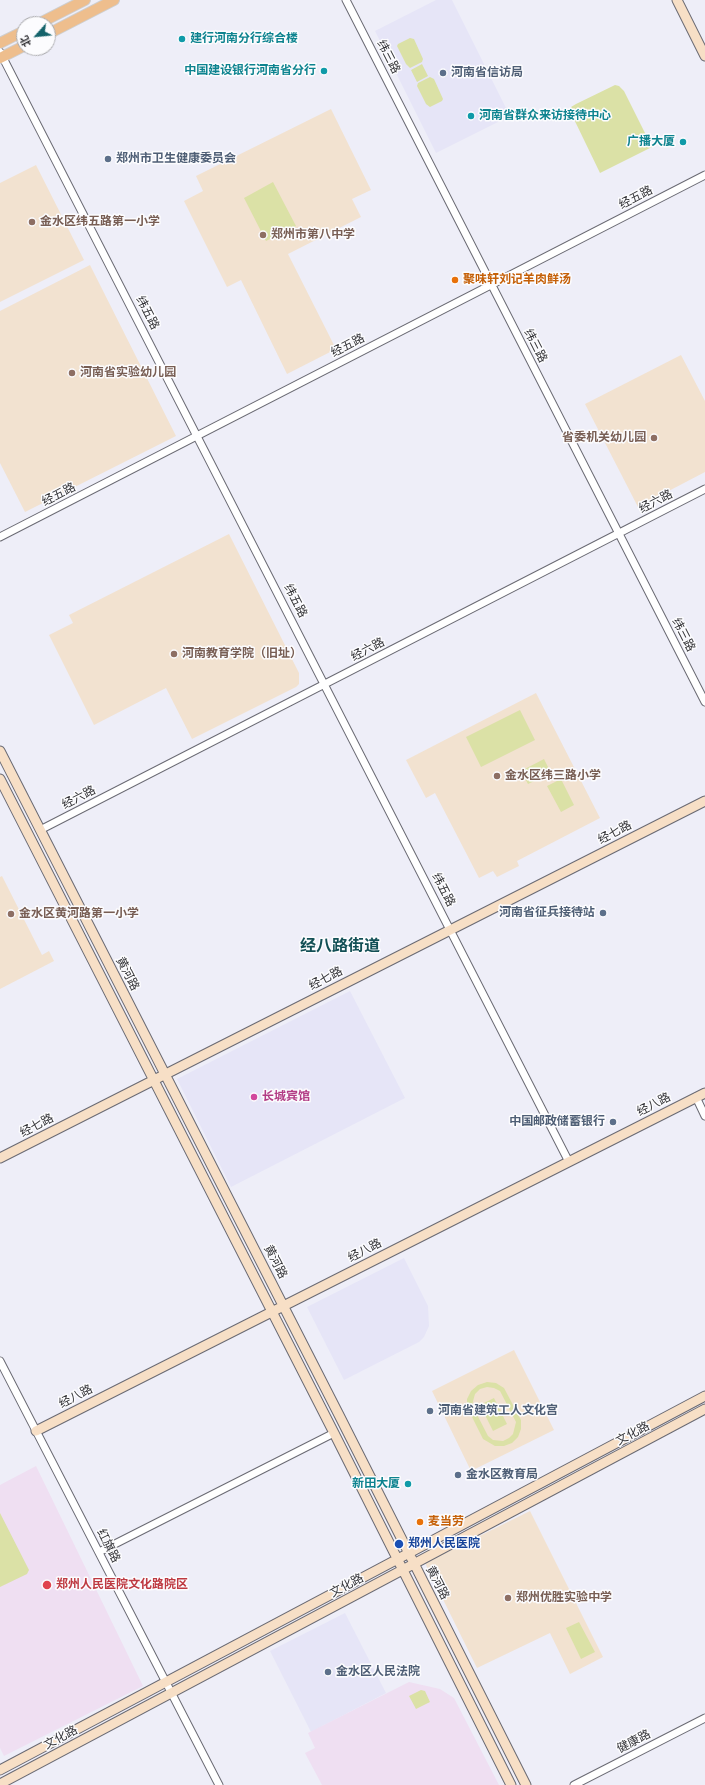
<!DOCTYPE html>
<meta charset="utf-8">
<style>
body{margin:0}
#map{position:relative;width:705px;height:1785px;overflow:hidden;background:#eeeef8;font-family:"DejaVu Sans","Noto Sans SC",sans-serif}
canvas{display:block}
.north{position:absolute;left:16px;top:16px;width:40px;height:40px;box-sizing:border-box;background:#fcfcfe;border:1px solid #acacaf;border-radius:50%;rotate:243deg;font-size:11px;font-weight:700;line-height:16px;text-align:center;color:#343438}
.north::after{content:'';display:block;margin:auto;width:14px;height:18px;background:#14636b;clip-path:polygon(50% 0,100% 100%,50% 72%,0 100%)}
</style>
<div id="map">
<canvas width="705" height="1785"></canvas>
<div class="north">北</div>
</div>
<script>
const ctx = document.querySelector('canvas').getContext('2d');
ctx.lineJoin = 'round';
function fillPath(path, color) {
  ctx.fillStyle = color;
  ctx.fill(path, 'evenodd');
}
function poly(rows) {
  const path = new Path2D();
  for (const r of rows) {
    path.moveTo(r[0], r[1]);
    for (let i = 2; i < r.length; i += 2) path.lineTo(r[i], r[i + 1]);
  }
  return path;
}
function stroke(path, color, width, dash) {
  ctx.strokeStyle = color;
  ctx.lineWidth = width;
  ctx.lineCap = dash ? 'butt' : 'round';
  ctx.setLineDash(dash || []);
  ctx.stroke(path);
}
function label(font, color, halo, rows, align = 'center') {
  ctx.font = font + ' "DejaVu Sans","Noto Sans SC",sans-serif';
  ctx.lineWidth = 3;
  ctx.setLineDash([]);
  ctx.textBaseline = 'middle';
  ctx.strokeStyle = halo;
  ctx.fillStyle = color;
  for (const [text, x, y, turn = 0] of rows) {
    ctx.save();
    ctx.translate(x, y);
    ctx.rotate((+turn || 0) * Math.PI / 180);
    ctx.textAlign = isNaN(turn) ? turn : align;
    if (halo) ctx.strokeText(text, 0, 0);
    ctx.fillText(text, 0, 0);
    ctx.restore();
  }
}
const built = poly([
 [436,0,452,0,510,116,436,153,375,31],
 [350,991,405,1098,231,1187,177,1079],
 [404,1258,428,1306,429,1326,424,1337,419,1342,344,1380,307,1307],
 [345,1613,386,1693,311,1732,270,1651]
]);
const education = poly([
 [331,109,371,190,352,199,361,217,288,254,336,349,287,374,241,280,227,287,184,201,203,191,196,176],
 [36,165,84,260,0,302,0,183],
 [90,265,176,436,25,512,0,463,0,311],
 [681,355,705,401,705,472,638,507,585,404],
 [229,534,299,673,299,684,296,687,192,739,166,688,94,725,49,635,73,623,69,615],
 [536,693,600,818,517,861,519,866,497,877,493,871,479,878,435,793,426,798,406,760],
 [2,876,42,955,49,951,54,961,0,989,0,877],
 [514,1350,554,1430,471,1471,432,1391],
 [530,1511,603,1657,570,1674,550,1633,477,1668,425,1563]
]);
const medical = poly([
 [36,1466,143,1686,4,1756,0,1748,0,1485],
 [409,1682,440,1689,454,1698,499,1785,322,1785,305,1753,315,1748,308,1733]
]);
const green = poly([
 [410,38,414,39,423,59,422,62,410,68,406,64,397,46,398,44],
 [422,64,428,76,417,82,411,70],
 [430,77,434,79,443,99,442,101,430,107,426,104,417,86,418,83],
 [615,85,619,86,624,91,652,147,600,173,570,111,571,107,576,104],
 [273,182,296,226,266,241,244,198],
 [520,710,535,740,481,767,466,737],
 [544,759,551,773,528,784,521,771],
 [561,779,574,805,561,812,547,786],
 [487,1382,496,1383,504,1388,521,1420,521,1429,518,1437,512,1443,504,1446,495,1446,483,1439,467,1407,467,1399,471,1391,478,1385],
 [487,1387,494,1388,500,1391,516,1422,513,1434,509,1438,503,1441,493,1440,488,1436,472,1405,475,1394,480,1389],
 [494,1398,507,1424,493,1431,480,1405],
 [0,1513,29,1570,27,1574,0,1587],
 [579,1622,595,1652,581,1659,566,1628],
 [421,1690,425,1691,430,1702,416,1709,409,1696]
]);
const street = poly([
 [346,0,705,702],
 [0,52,569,1162],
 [0,537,705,175],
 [40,830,705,489],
 [696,1097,705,1116],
 [0,1361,219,1785],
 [99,1552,334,1433],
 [574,1785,705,1718]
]);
const secondary = poly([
 [677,0,705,56],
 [0,751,338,1413,526,1785],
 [0,779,334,1433,511,1785],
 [0,1158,705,801],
 [36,1431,705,1093],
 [0,1770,705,1396],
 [0,1784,705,1409]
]);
const primary = poly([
 [38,24,85,0],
 [48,34,114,0],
 [0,43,24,31],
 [0,58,24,46]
]);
const markers = [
 [182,39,4,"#0f9aa8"],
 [324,71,4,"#0f9aa8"],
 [443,73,4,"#5c6f8a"],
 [471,116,4,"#0f9aa8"],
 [683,142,4,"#0f9aa8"],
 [108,159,4,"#5c6f8a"],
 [32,222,4,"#8d6e63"],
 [263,235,4,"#8d6e63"],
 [455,280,4,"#e8710a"],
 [72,373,4,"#8d6e63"],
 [654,438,4,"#8d6e63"],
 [174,654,4,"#8d6e63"],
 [497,776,4,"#8d6e63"],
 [603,913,4,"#5c6f8a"],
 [11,914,4,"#8d6e63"],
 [254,1097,4,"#d1479c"],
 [613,1122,4,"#5c6f8a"],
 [430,1411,4,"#5c6f8a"],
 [458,1475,4,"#5c6f8a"],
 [408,1484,4,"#0f9aa8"],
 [420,1522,4,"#e8710a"],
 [399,1544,5,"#1a4fb4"],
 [47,1585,5,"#e0444e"],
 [508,1598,4,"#8d6e63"],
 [328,1672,4,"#5c6f8a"]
];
const cultureNames = [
 ["建行河南分行综合楼",190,39,"left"],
 ["中国建设银行河南省分行",316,71],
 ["河南省群众来访接待中心",479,116,"left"],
 ["广播大厦",675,142],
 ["新田大厦",400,1484]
];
const streetNames = [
 ["纬三路",388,57,63],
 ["经五路",636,198,-27],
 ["纬五路",147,313,63],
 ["经五路",348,346,-27],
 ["纬三路",535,346,63],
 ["经五路",59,495,-27],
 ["经六路",656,502,-27],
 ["纬五路",295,601,63],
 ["纬三路",683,635,63],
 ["经六路",368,650,-27],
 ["经六路",79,798,-27],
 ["经七路",615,833,-27],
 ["纬五路",443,890,63],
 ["黄河路",127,974,63],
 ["经七路",326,979,-27],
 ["经八路",654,1105,-27],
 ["经七路",37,1126,-27],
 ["经八路",365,1251,-27],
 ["黄河路",275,1262,63],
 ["经八路",76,1397,-27],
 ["文化路",633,1434,-28],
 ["红旗路",108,1546,63],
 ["黄河路",437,1583,63],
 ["文化路",347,1586,-28],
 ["文化路",61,1738,-28],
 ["健康路",634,1742,-27]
];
const serviceNames = [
 ["河南省信访局",451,73],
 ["郑州市卫生健康委员会",116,159],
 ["河南省征兵接待站",595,913,"right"],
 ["中国邮政储蓄银行",605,1122,"right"],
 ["河南省建筑工人文化宫",438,1411],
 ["金水区教育局",466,1475],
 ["金水区人民法院",336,1672]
];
const educationNames = [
 ["金水区纬五路第一小学",40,222],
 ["郑州市第八中学",271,235],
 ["河南省实验幼儿园",80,373],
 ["省委机关幼儿园",646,438,"right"],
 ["河南教育学院（旧址）",182,654],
 ["金水区纬三路小学",505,776],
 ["金水区黄河路第一小学",19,914],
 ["郑州优胜实验中学",516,1598]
];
const foodNames = [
 ["聚味轩刘记羊肉鲜汤",463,280],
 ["麦当劳",428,1522]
];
const hotelNames = [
 ["长城宾馆",262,1097]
];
const transitNames = [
 ["郑州人民医院",408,1544]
];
const healthNames = [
 ["郑州人民医院文化路院区",56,1585]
];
const districtNames = [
 ["经八路街道",340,947]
];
fillPath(built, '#e6e5f7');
fillPath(education, '#f2e2d0');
fillPath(medical, '#efdff2');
fillPath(green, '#dbe1a6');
stroke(street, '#6a6a73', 9);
stroke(secondary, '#6a6a73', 11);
stroke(primary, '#cececf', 12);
stroke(street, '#fff', 7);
stroke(secondary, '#f7dfc6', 9);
stroke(primary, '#eebe8d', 10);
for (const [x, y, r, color] of markers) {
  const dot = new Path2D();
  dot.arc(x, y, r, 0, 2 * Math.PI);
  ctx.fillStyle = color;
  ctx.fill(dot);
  stroke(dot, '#fcfcfe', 1.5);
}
label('bold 12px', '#0d838f', '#fcfcfe', cultureNames, 'right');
label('12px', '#343438', '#fcfcfe', streetNames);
label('bold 12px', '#4e5e75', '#fcfcfe', serviceNames, 'left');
label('bold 12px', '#785e54', '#fcfcfe', educationNames, 'left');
label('bold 12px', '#c56008', '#fcfcfe', foodNames, 'left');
label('bold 12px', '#b23c85', '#fcfcfe', hotelNames, 'left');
label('bold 12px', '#164399', '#fcfcfe', transitNames, 'left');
label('bold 12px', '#be3a42', '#fcfcfe', healthNames, 'left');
label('bold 16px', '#124f55', '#fcfcfe', districtNames);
</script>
